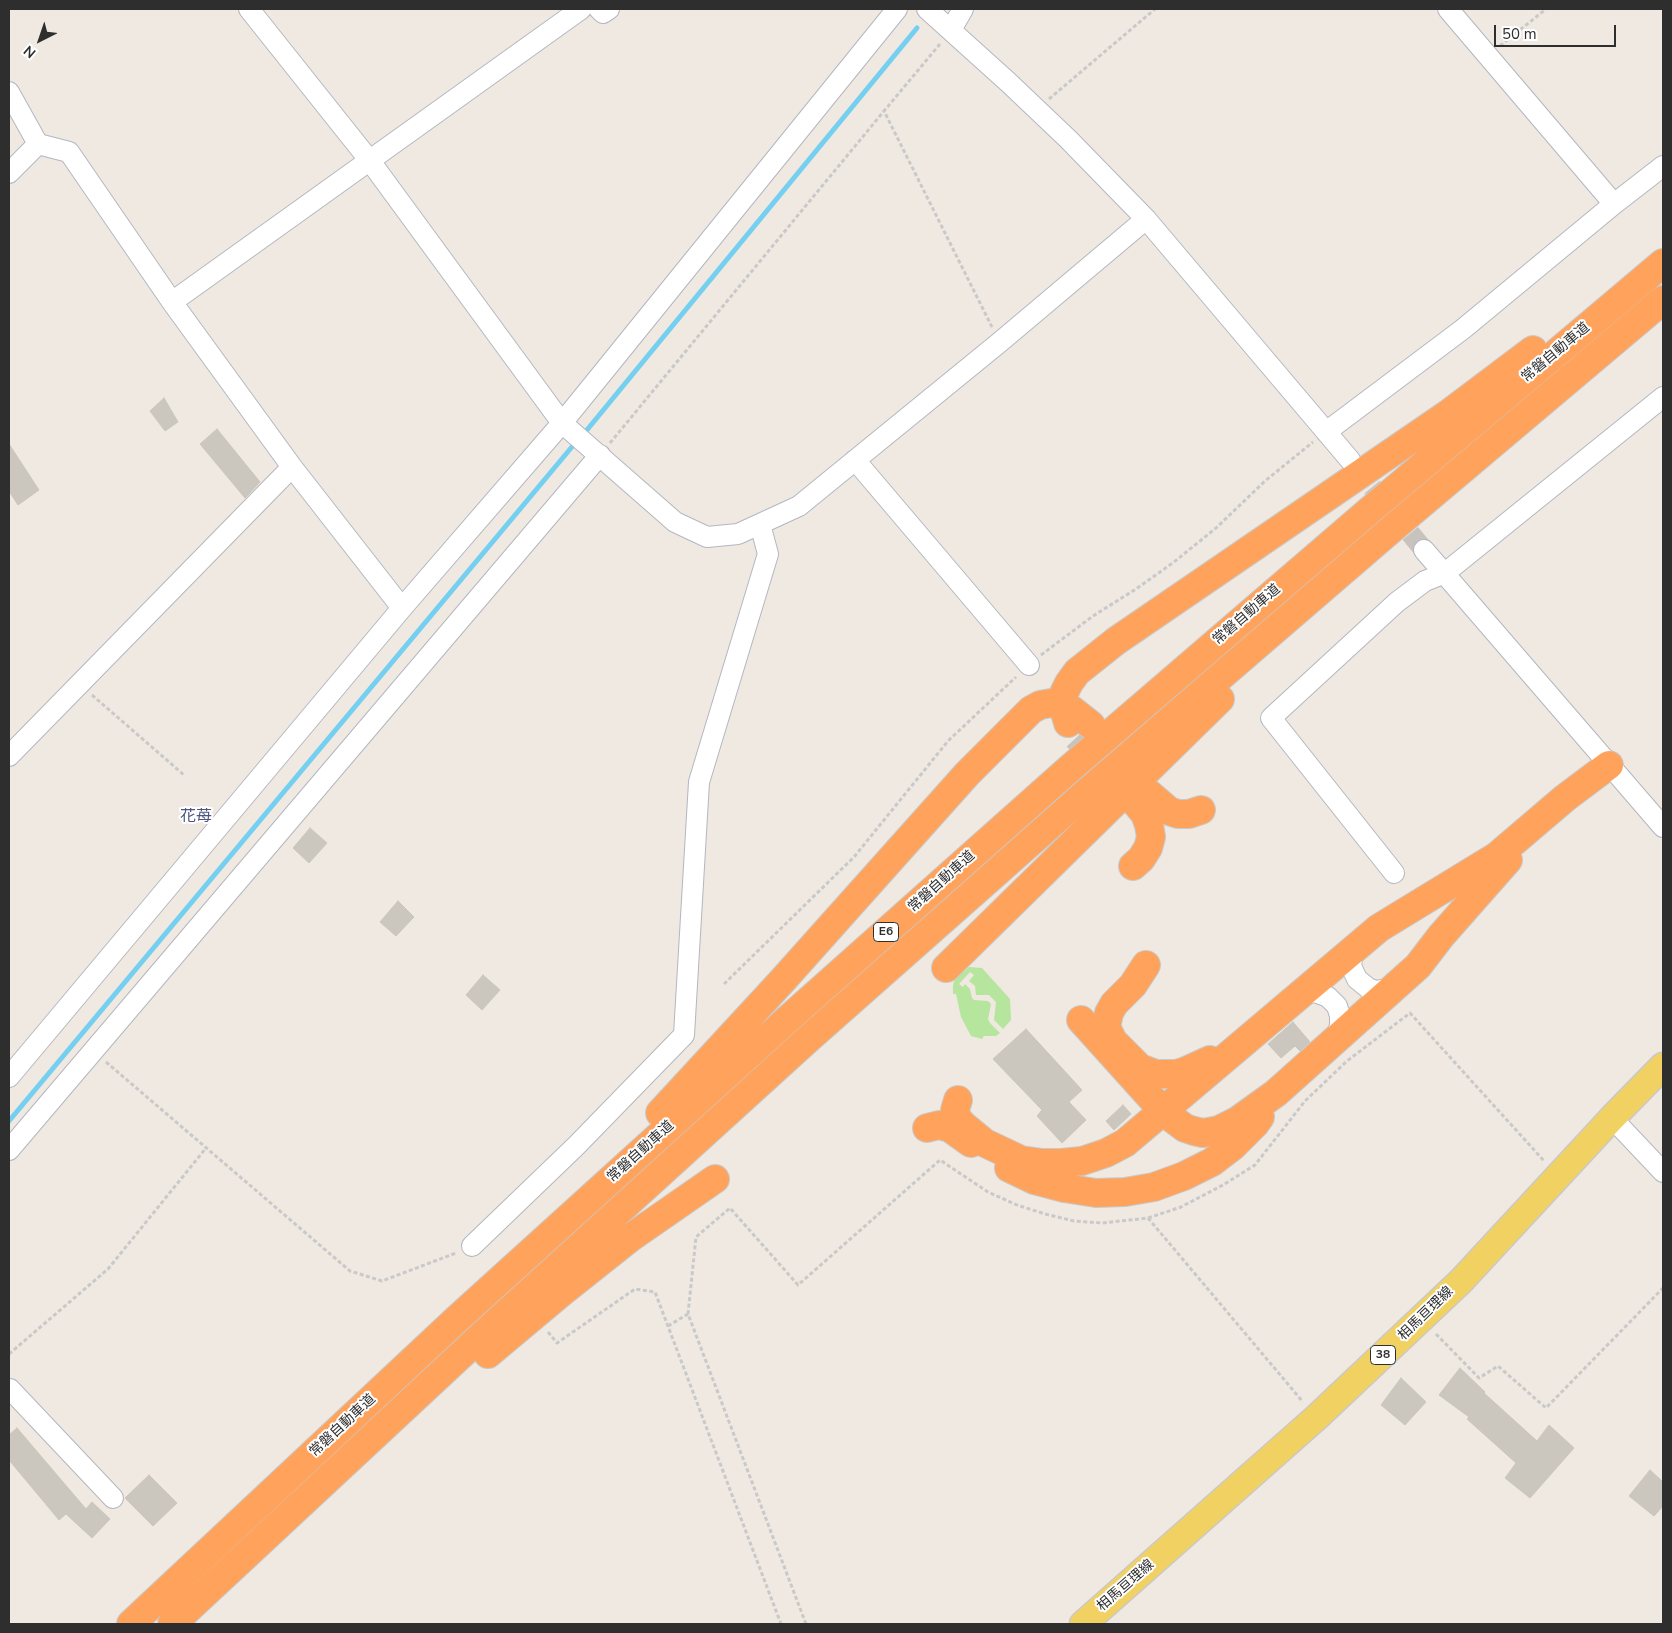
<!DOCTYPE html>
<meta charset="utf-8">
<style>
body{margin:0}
#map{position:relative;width:1672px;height:1633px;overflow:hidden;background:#efe9e1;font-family:"Nunito Sans",sans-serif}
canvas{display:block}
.frame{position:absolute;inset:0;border:10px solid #2e2e2e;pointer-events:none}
.north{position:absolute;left:15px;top:15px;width:50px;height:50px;-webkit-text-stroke:4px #fff;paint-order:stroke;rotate:221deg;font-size:14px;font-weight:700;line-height:20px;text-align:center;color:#2e2e2e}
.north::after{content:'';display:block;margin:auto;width:18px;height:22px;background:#2e2e2e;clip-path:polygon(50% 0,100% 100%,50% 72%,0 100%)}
.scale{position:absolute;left:1494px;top:25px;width:122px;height:22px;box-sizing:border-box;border:2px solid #2e2e2e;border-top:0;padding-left:6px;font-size:15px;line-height:18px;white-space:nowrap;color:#2e2e2e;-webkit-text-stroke:4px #fff;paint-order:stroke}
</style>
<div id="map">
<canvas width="1672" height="1633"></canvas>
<div class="frame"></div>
<div class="north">N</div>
<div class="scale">50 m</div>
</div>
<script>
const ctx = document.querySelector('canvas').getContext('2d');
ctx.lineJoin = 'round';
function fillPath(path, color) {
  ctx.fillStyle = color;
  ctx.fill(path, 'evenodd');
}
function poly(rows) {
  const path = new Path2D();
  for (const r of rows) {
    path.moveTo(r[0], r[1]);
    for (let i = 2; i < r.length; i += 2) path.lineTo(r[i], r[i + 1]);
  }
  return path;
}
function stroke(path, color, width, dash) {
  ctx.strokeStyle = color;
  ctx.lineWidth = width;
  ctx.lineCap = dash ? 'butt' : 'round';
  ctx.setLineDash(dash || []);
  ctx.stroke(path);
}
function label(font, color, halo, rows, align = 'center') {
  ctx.font = font + ' "Nunito Sans","Noto Sans JP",sans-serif';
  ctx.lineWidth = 4;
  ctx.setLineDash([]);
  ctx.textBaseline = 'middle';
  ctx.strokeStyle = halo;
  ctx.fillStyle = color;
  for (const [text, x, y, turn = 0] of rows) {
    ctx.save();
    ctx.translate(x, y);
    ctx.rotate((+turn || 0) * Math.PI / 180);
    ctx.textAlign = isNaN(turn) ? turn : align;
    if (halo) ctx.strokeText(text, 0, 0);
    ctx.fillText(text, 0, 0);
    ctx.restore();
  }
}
const green = poly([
 [969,967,982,968,1010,999,1011,1020,1003,1029,994,1020,996,1002,989,995,976,995,975,986,969,981,974,975,970,972,959,984,963,987,965,984,970,989,972,998,974,1000,988,1001,991,1004,988,1019,990,1023,1000,1033,996,1036,984,1036,982,1039,971,1036,961,1017,956,994,953,994,953,985,955,979]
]);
const stream = poly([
 [582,436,917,28],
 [9,1121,576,442]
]);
const building = poly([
 [164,398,178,422,165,431,150,411,164,398],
 [217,429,260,482,245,498,200,444,217,429],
 [9,444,39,490,18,505,9,491,9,444],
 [310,828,327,843,309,863,293,848,310,828],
 [398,901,414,917,396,936,380,922,398,901],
 [483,975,500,990,482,1010,466,995,483,975],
 [1293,1022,1310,1042,1300,1051,1295,1046,1281,1058,1268,1044,1293,1022],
 [1026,1029,1082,1090,1069,1102,1086,1120,1062,1143,1037,1116,1042,1110,993,1059,1026,1029],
 [1123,1105,1131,1114,1114,1130,1106,1121,1123,1105],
 [1460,1368,1485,1392,1484,1393,1537,1441,1549,1425,1574,1448,1530,1498,1505,1478,1516,1463,1467,1419,1469,1417,1439,1395,1460,1368],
 [1401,1378,1426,1402,1405,1425,1381,1405,1401,1378],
 [17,1428,86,1509,92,1502,110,1519,92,1538,66,1514,59,1520,9,1460,9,1435,17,1428],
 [1650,1470,1663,1482,1663,1506,1654,1516,1629,1496,1650,1470],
 [149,1475,177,1503,153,1526,125,1498,149,1475]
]);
const minorTunnel = poly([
 [1353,464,1424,550]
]);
const highwayTunnel = poly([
 [1077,737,1106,769]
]);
const path = poly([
 [940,44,884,111,992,327],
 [1500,46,1546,9],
 [1049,99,1155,9],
 [610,443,884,111],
 [1041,655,1093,616,1136,589,1174,562,1216,528,1265,481,1313,442],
 [92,695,184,775],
 [724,984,854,857,948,741,1016,677],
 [106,1062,350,1271,382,1281,456,1253],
 [1148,1218,1181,1207,1223,1185,1255,1165,1305,1101,1347,1061,1410,1013,1545,1162],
 [688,1314,696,1237,730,1208,798,1285,940,1160,988,1192,1017,1205,1045,1214,1074,1221,1102,1223,1148,1218,1303,1402],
 [668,1326,688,1314,806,1624],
 [548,1332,557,1343,635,1289,655,1292,781,1624],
 [1436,1334,1479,1378,1498,1366,1546,1408,1663,1288],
 [9,1354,108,1269,206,1148]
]);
const minor = poly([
 [249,9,370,161,562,423,675,522,707,537,738,534,799,506,1000,342,1146,219],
 [599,9,603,13,609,9],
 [927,9,1008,82,1068,139,1146,219,1350,460],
 [1448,9,1614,204],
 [951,30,963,9],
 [9,92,38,144,9,173],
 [38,144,69,152,172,302,292,467,402,608],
 [172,302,581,9],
 [1326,432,1463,329,1614,204,1663,166],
 [855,460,1029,665],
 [1424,550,1663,827],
 [9,756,292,467],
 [1394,873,1271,718,1397,602,1425,581,1445,573,1663,397],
 [1357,946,1352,958,1351,966,1357,979,1368,988,1376,991,1392,988],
 [1299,995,1315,992,1328,997,1337,1006,1340,1016,1340,1026,1335,1039],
 [9,1077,402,608,562,423,897,9],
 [1612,1118,1663,1172],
 [9,1150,600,455],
 [472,1246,576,1146,684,1035,699,782,768,554,760,524],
 [9,1390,10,1389,113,1498]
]);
const major = poly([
 [1083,1624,1317,1417,1461,1281,1612,1118,1663,1066]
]);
const highway = poly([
 [1068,723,1063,706,1064,693,1069,683,1077,672,1116,641,1448,414,1533,350],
 [1148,793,1169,811,1178,814,1189,814,1201,810],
 [1133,866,1141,859,1148,848,1151,837,1149,825,1145,814,1135,802],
 [1146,965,1133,985,1114,1004,1109,1013,1106,1027,1113,1041,1140,1068,1156,1074,1176,1074,1186,1071,1210,1060],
 [946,968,1220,699],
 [1081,1020,1163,1111,1173,1119,1185,1128,1194,1131,1203,1133,1219,1130,1237,1121,1276,1093,1418,966,1441,936,1508,860],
 [958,1100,955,1110,957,1118,963,1125,985,1143,1021,1160,1042,1163,1061,1163,1082,1161,1106,1153,1125,1143,1379,928,1497,856,1565,798,1609,765],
 [660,1113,782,981,967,774,1031,710,1040,705,1051,703,1063,706,1072,710,1091,725],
 [927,1128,939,1125,950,1128,971,1143],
 [1009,1168,1034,1180,1064,1188,1096,1193,1125,1192,1154,1187,1184,1176,1212,1162,1233,1146,1255,1124,1260,1117],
 [488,1354,562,1292,630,1238,715,1179],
 [131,1624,457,1319,788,1019,1068,770,1369,511,1663,263],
 [172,1624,478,1339,807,1040,1086,793,1220,677,1387,533,1663,300]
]);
const shields = [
 [886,932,25],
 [1383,1355,25]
];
const shieldNames = [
 ["E6",886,932],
 ["38",1383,1355]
];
const streetNames = [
 ["常磐自動車道",1556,353,-40],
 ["常磐自動車道",1247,615,-41],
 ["常磐自動車道",942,882,-42],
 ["常磐自動車道",641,1152,-42],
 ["相馬亘理線",1426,1314,-44],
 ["常磐自動車道",343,1426,-43],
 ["相馬亘理線",1126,1586,-41]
];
const quarterNames = [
 ["花苺",196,817]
];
fillPath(green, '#b6e59e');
stroke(stream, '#75cff0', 5);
fillPath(building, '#cbc7bf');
stroke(building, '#cbc5ba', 1);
stroke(minorTunnel, '#c8c4bd', 20, [20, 10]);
stroke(highwayTunnel, '#c8c4bd', 28, [28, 14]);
stroke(minor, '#b4b7c1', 22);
stroke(major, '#c9c9c9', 29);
stroke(highway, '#c9c9c9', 30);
stroke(path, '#c9c9c9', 3, [4, 2.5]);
stroke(minor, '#fff', 20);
stroke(major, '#f2d163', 26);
stroke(highway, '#ffa35c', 28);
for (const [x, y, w] of shields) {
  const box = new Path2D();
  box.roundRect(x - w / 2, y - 9.5, w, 19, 4);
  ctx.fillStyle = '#fff';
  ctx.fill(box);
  stroke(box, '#2e2e2e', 1);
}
label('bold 12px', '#2e2e2e', null, shieldNames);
label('14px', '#2e2e2e', '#fff', streetNames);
label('16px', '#4d5680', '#fff', quarterNames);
</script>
